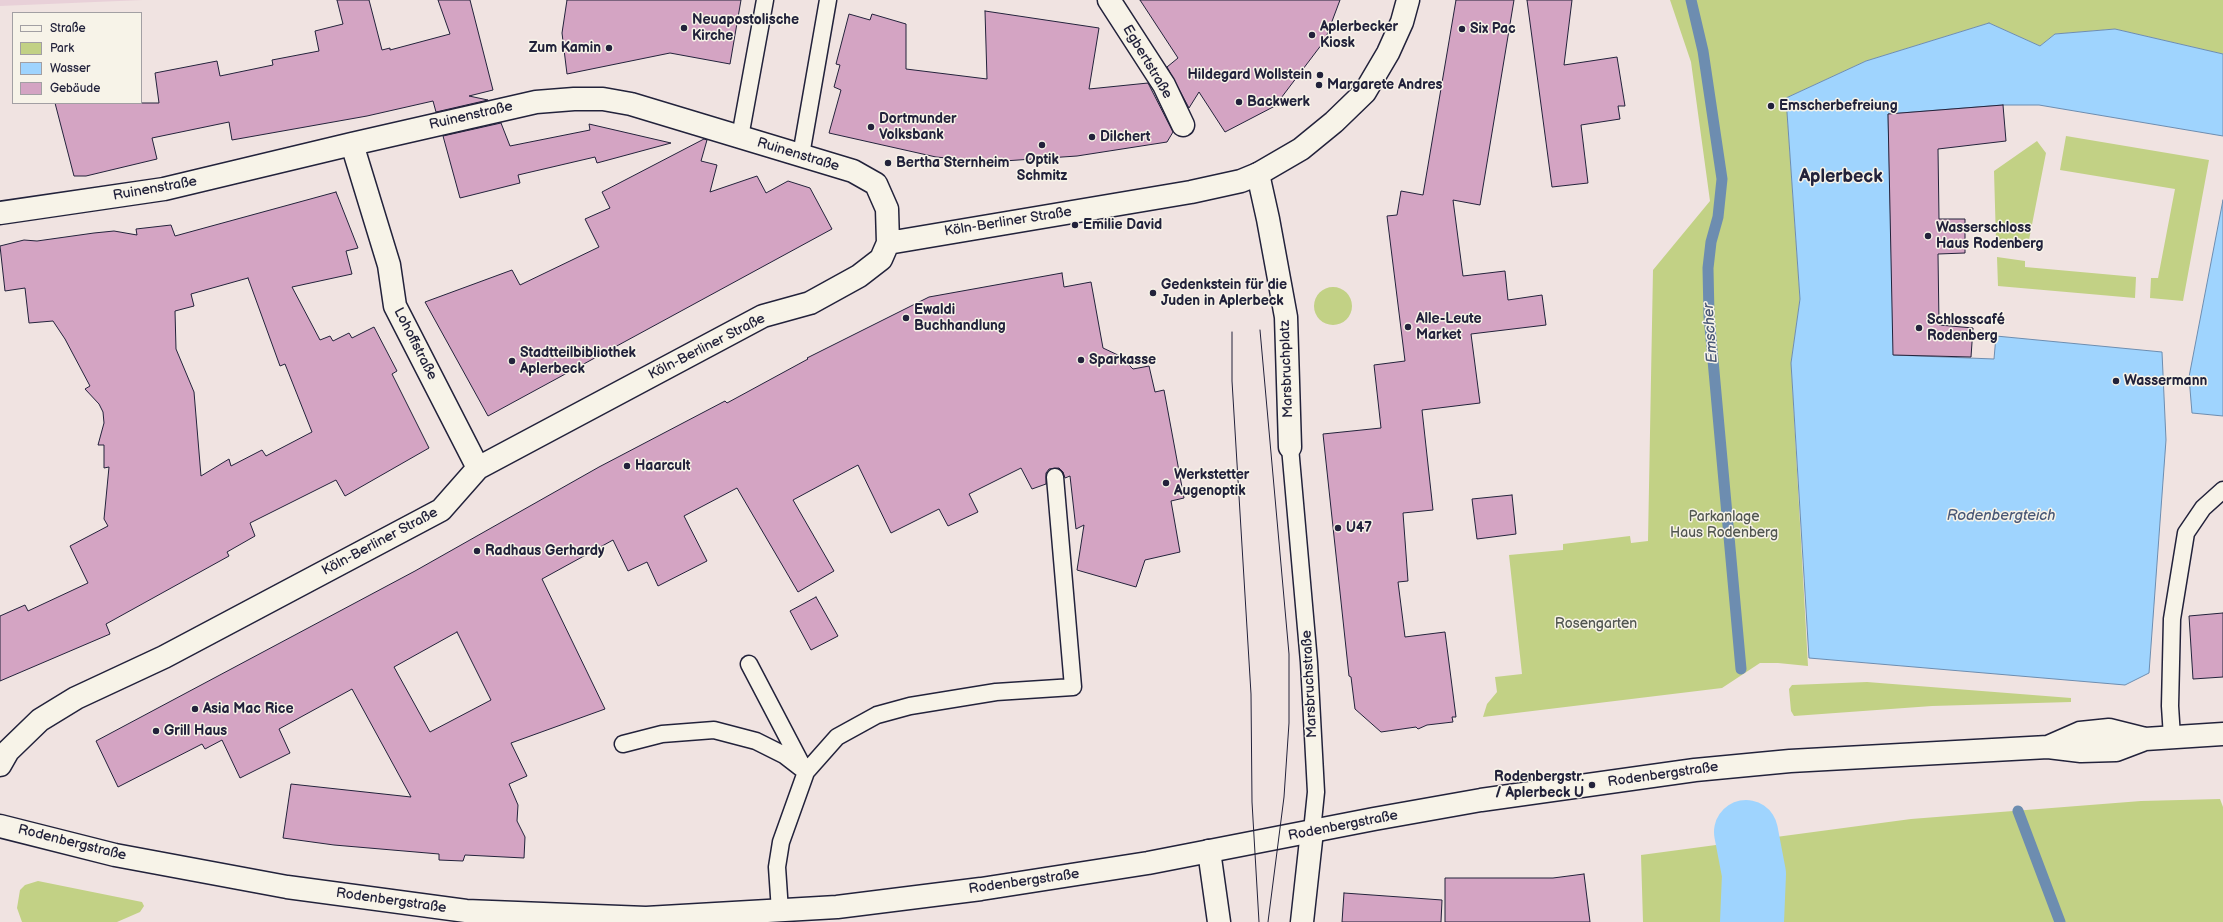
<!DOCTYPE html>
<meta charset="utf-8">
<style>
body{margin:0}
#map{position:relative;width:2223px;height:922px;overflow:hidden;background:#f0e3e1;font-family:"Balsamiq Sans",sans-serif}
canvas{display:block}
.legend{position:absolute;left:12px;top:12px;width:130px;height:92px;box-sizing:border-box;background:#f7f3e8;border:1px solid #a29fa3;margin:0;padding:5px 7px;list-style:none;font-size:12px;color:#22223b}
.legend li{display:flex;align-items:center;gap:8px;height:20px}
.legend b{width:20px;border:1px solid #a29fa3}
</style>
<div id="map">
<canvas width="2223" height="922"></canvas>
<ul class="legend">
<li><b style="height:5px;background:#f7f3e8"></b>Straße</li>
<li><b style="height:11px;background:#c2d185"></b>Park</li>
<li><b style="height:11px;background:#9fd4fe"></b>Wasser</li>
<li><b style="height:11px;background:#d4a4c3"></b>Gebäude</li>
</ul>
</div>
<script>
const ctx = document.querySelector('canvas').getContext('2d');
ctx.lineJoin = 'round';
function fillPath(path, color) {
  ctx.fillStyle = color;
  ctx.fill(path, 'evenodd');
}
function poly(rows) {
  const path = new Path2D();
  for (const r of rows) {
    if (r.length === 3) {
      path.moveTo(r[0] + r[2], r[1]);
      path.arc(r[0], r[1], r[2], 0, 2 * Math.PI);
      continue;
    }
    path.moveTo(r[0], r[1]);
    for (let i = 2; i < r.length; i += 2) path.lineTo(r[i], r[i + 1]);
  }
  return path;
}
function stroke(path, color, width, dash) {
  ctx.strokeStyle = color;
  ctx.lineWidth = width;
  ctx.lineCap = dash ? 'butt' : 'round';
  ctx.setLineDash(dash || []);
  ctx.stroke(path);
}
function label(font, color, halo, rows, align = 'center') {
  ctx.font = font + ' "Balsamiq Sans",sans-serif';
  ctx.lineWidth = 3;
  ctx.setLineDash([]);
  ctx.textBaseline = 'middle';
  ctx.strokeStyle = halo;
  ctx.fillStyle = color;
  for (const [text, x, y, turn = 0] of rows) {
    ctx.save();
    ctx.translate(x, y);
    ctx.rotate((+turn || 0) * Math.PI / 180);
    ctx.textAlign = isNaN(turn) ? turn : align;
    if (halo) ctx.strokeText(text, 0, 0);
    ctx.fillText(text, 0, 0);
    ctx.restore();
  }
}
const built = poly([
 [0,0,143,0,0,6]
]);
const green = poly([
 [1670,0,2223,0,2223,54,2115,29,2055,34,2040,46,1989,23,1866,61,1786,98,1800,299,1791,363,1808,666,1778,663,1760,663,1722,688,1483,717,1487,704,1497,692,1495,677,1522,674,1509,555,1563,550,1563,544,1630,536,1631,543,1648,541,1653,270,1710,201,1691,62],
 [2066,136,2209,160,2183,301,2150,298,2151,278,2158,278,2175,189,2060,170],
 [2037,141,2046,153,2028,245,1996,241,1994,171],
 [1997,257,2025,261,2025,267,2136,277,2135,298,1998,286],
 [1333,306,19],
 [1867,682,2071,698,2071,702,1932,706,1794,716,1791,711,1789,689,1792,685],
 [2220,799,2223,807,2223,922,1643,922,1641,855,1911,819,2141,801],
 [38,881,142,902,144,906,140,912,117,922,22,922,17,908,20,890,25,885]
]);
const water = poly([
 [1989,23,2040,46,2055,34,2115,29,2223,54,2223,136,2039,105,2003,105,1888,114,1894,355,1994,359,1996,336,2162,352,2166,440,2149,673,2125,685,1809,658,1791,363,1800,299,1786,98,1866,61,1989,23],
 [2223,200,2223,416,2192,413,2189,377,2223,200]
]);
const stream = poly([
 [1691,0,1703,51,1722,179,1718,217,1711,242,1708,268,1709,316,1741,669],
 [2018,811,2060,922]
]);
const river = poly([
 [1746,832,1754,874,1752,922]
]);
const building = poly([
 [337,0,369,0,382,50,390,48,390,50,450,34,438,0,470,0,493,90,469,96,488,100,436,112,433,101,367,116,232,140,229,122,152,138,157,159,86,176,74,176,55,103,159,103,155,73,217,61,220,76,273,65,272,60,319,51,315,31,343,24,337,0],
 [567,0,741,0,730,64,670,53,567,74,562,33,567,0],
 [1140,0,1340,0,1325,40,1275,106,1225,132,1199,92,1189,108,1167,67,1178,58,1140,0],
 [1456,0,1514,0,1480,205,1453,200,1463,276,1505,271,1508,300,1542,295,1546,325,1471,334,1480,403,1422,410,1433,510,1403,513,1408,581,1398,582,1405,637,1445,632,1456,717,1452,717,1453,722,1427,725,1418,729,1416,727,1381,732,1355,709,1351,677,1349,676,1323,434,1381,428,1374,365,1405,361,1387,216,1397,215,1401,191,1423,195,1456,0],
 [1527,0,1572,0,1564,65,1617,57,1625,106,1618,106,1620,119,1581,125,1588,183,1552,187,1527,0],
 [985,11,1099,28,1089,89,1148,83,1173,132,1167,142,1077,156,989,162,936,157,829,133,841,90,834,87,840,65,836,64,849,14,870,20,872,14,906,24,906,69,987,79,985,11],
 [2003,105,2006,141,1938,149,1939,219,1965,219,1965,253,1938,254,1939,325,1973,328,1971,357,1893,355,1888,114,2003,105],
 [501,123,510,146,590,130,589,124,671,143,597,163,595,157,518,175,520,183,460,198,443,136,501,123],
 [704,139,707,140,701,161,717,165,710,192,757,176,766,193,788,181,810,188,832,229,488,416,425,302,512,270,520,285,599,247,585,219,610,208,602,192,704,139],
 [336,192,358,248,346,251,352,274,292,287,320,340,330,336,333,341,349,333,352,338,374,327,397,371,392,374,429,448,345,496,336,480,250,523,255,536,227,552,229,556,106,624,110,634,0,681,0,616,25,605,28,611,88,583,70,546,108,526,104,519,109,467,104,468,104,445,98,445,104,423,103,412,99,404,85,389,90,386,65,339,53,321,29,323,25,288,5,291,0,246,24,240,37,241,94,233,114,231,137,235,136,229,171,225,175,236,336,192],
 [248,278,280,366,285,364,312,432,266,456,262,450,231,466,229,459,201,476,194,392,176,349,175,311,194,306,191,294,248,278],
 [1062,273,1064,287,1091,282,1103,348,1120,356,1133,369,1149,366,1155,392,1164,390,1184,498,1171,501,1180,552,1145,560,1136,587,1077,570,1084,525,1076,529,1070,476,1065,478,1063,472,1059,468,1049,469,1046,473,1046,484,1032,489,1021,468,969,494,978,512,948,526,939,509,891,533,858,465,793,500,834,571,798,592,737,488,684,516,707,561,658,586,647,562,628,571,613,540,542,579,605,709,511,743,527,776,509,784,518,805,517,821,525,837,524,858,465,855,463,861,439,860,439,854,334,845,283,838,291,784,411,797,352,689,279,729,290,753,240,778,222,740,205,749,202,744,118,787,96,741,415,571,599,467,725,401,727,403,808,359,807,358,929,297,1062,273],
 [457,632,491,700,430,732,394,667,457,632],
 [1512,495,1516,534,1477,539,1472,499,1512,495],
 [816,597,838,636,811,650,790,611,816,597],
 [2223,613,2223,677,2193,679,2189,616,2223,613],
 [1584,874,1590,922,1445,922,1445,878,1553,878,1584,874],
 [1344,893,1442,900,1441,922,1342,922,1344,893]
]);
const service = poly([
 [740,137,765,0],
 [801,155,828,0],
 [1290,447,1309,662,1316,792,1312,831],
 [749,664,804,769],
 [2172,737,2170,706,2172,619,2186,533,2203,508,2223,490],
 [623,744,662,734,714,730,756,741,784,755,806,772],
 [780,911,777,867,781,842,806,772,837,737,877,715,910,706,996,692,1073,687,1055,477]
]);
const pedestrian = poly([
 [1258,174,1268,219,1286,317,1290,447]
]);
const minor = poly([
 [1109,0,1164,85,1183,125],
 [352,144,389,265,395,306,478,468],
 [0,213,164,189,352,144,536,102,574,99,603,99,631,104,853,171,876,184,887,209,888,243,881,259,859,276,810,303,763,316,478,468,441,510,164,657,76,698,40,720,8,751,0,765],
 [888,243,1191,192,1241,181,1258,174,1301,149,1334,122,1365,92,1388,53,1402,22,1408,0]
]);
const tertiary = poly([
 [1209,851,1219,922],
 [1302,922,1312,831]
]);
const secondary = poly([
 [2048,747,2080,733,2109,730,2145,739],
 [0,826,115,855,287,887,466,911,646,918,837,907,981,889,1148,863,1374,819,1481,800,1695,770,1790,761,2048,747,2081,751,2116,750,2145,739,2223,734]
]);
const tram = poly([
 [1260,330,1289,654,1289,723,1284,797,1268,922],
 [1232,332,1232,381,1251,694,1252,802,1259,922]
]);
const markers = [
 [684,28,4,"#22223b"],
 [1462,29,4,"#22223b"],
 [1312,35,4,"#22223b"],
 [609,48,4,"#22223b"],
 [1320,75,4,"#22223b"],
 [1319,85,4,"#22223b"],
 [1239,102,4,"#22223b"],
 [1771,106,4,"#22223b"],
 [871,127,4,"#22223b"],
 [1092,137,4,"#22223b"],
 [1042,145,4,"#22223b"],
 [888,163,4,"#22223b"],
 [1075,225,4,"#22223b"],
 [1928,236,4,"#22223b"],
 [1153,293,4,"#22223b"],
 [906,318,4,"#22223b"],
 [1408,327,4,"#22223b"],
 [1919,328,4,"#22223b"],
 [1081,360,4,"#22223b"],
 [512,361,4,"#22223b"],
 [2116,381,4,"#22223b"],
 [627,466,4,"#22223b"],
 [1166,483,4,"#22223b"],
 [1338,528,4,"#22223b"],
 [477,551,4,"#22223b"],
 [195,709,4,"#22223b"],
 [156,731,4,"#22223b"],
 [1592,785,4,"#22223b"]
];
const poiNames = [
 ["Neuapostolische",692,20],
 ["Kirche",692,36],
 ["Aplerbecker",1320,27],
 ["Kiosk",1320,43],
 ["Six Pac",1470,29],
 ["Zum Kamin",601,48,"right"],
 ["Hildegard Wollstein",1312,75,"right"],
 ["Margarete Andres",1327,85],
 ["Backwerk",1247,102],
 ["Emscherbefreiung",1779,106],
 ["Dortmunder",879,119],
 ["Volksbank",879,135],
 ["Dilchert",1100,137],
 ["Optik",1042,160,"center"],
 ["Schmitz",1042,176,"center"],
 ["Bertha Sternheim",896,163],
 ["Emilie David",1083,225],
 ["Wasserschloss",1936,228],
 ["Haus Rodenberg",1936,244],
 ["Gedenkstein für die",1161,285],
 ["Juden in Aplerbeck",1161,301],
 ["Ewaldi",914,310],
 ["Buchhandlung",914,326],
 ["Alle-Leute",1416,319],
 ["Market",1416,335],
 ["Schlosscafé",1927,320],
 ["Rodenberg",1927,336],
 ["Stadtteilbibliothek",520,353],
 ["Aplerbeck",520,369],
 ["Sparkasse",1089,360],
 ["Wassermann",2124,381],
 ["Haarcult",635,466],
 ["Werkstetter",1174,475],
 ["Augenoptik",1174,491],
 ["U47",1346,528],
 ["Radhaus Gerhardy",485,551],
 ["Asia Mac Rice",203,709],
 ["Grill Haus",164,731],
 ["Rodenbergstr.",1584,777,"right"],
 ["/ Aplerbeck U",1584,793,"right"]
];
const streetNames = [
 ["Egbertstraße",1147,62,59],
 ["Ruinenstraße",471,116,-13],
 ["Ruinenstraße",798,155,17],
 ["Ruinenstraße",155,189,-10],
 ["Köln-Berliner Straße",1008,222,-9],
 ["Lohoffstraße",415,344,63],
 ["Köln-Berliner Straße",707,347,-27],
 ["Marsbruchplatz",1287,369,-92],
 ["Köln-Berliner Straße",380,542,-28],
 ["Marsbruchstraße",1310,684,-93],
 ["Rodenbergstraße",1663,775,-8],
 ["Rodenbergstraße",1343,826,-11],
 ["Rodenbergstraße",72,843,14],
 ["Rodenbergstraße",1024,882,-8],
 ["Rodenbergstraße",391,901,8]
];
const parkNames = [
 ["Parkanlage",1724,517],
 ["Haus Rodenberg",1724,533],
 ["Rosengarten",1596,624]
];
const waterNames = [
 ["Emscher",1711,333,-94],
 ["Rodenbergteich",2001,516]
];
const districtNames = [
 ["Aplerbeck",1841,177]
];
fillPath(built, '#e8d0d8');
fillPath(green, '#c2d185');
fillPath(water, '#9fd4fe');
stroke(water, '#6d8db0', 1);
stroke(stream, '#6d8db0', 11);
stroke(river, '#9fd4fe', 64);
fillPath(building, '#d4a4c3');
stroke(building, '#22223b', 1);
stroke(service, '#22223b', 19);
stroke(pedestrian, '#22223b', 25);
stroke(minor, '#22223b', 25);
stroke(tertiary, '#22223b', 25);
stroke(secondary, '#22223b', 25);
stroke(service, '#f7f3e8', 16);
stroke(pedestrian, '#f7f3e8', 22);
stroke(minor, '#f7f3e8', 22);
stroke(tertiary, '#f7f3e8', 22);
stroke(secondary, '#f7f3e8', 22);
stroke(tram, '#22223b', 1);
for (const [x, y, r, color] of markers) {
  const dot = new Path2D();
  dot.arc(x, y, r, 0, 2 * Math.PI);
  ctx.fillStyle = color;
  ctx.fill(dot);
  stroke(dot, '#f7f3e8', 1.5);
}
label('bold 14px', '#22223b', '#f7f3e8', poiNames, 'left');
label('14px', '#22223b', '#f7f3e8', streetNames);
label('14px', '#525751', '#f7f3e8', parkNames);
label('italic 15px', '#485776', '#f7f3e8', waterNames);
label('bold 18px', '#22223b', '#f7f3e8', districtNames);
</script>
